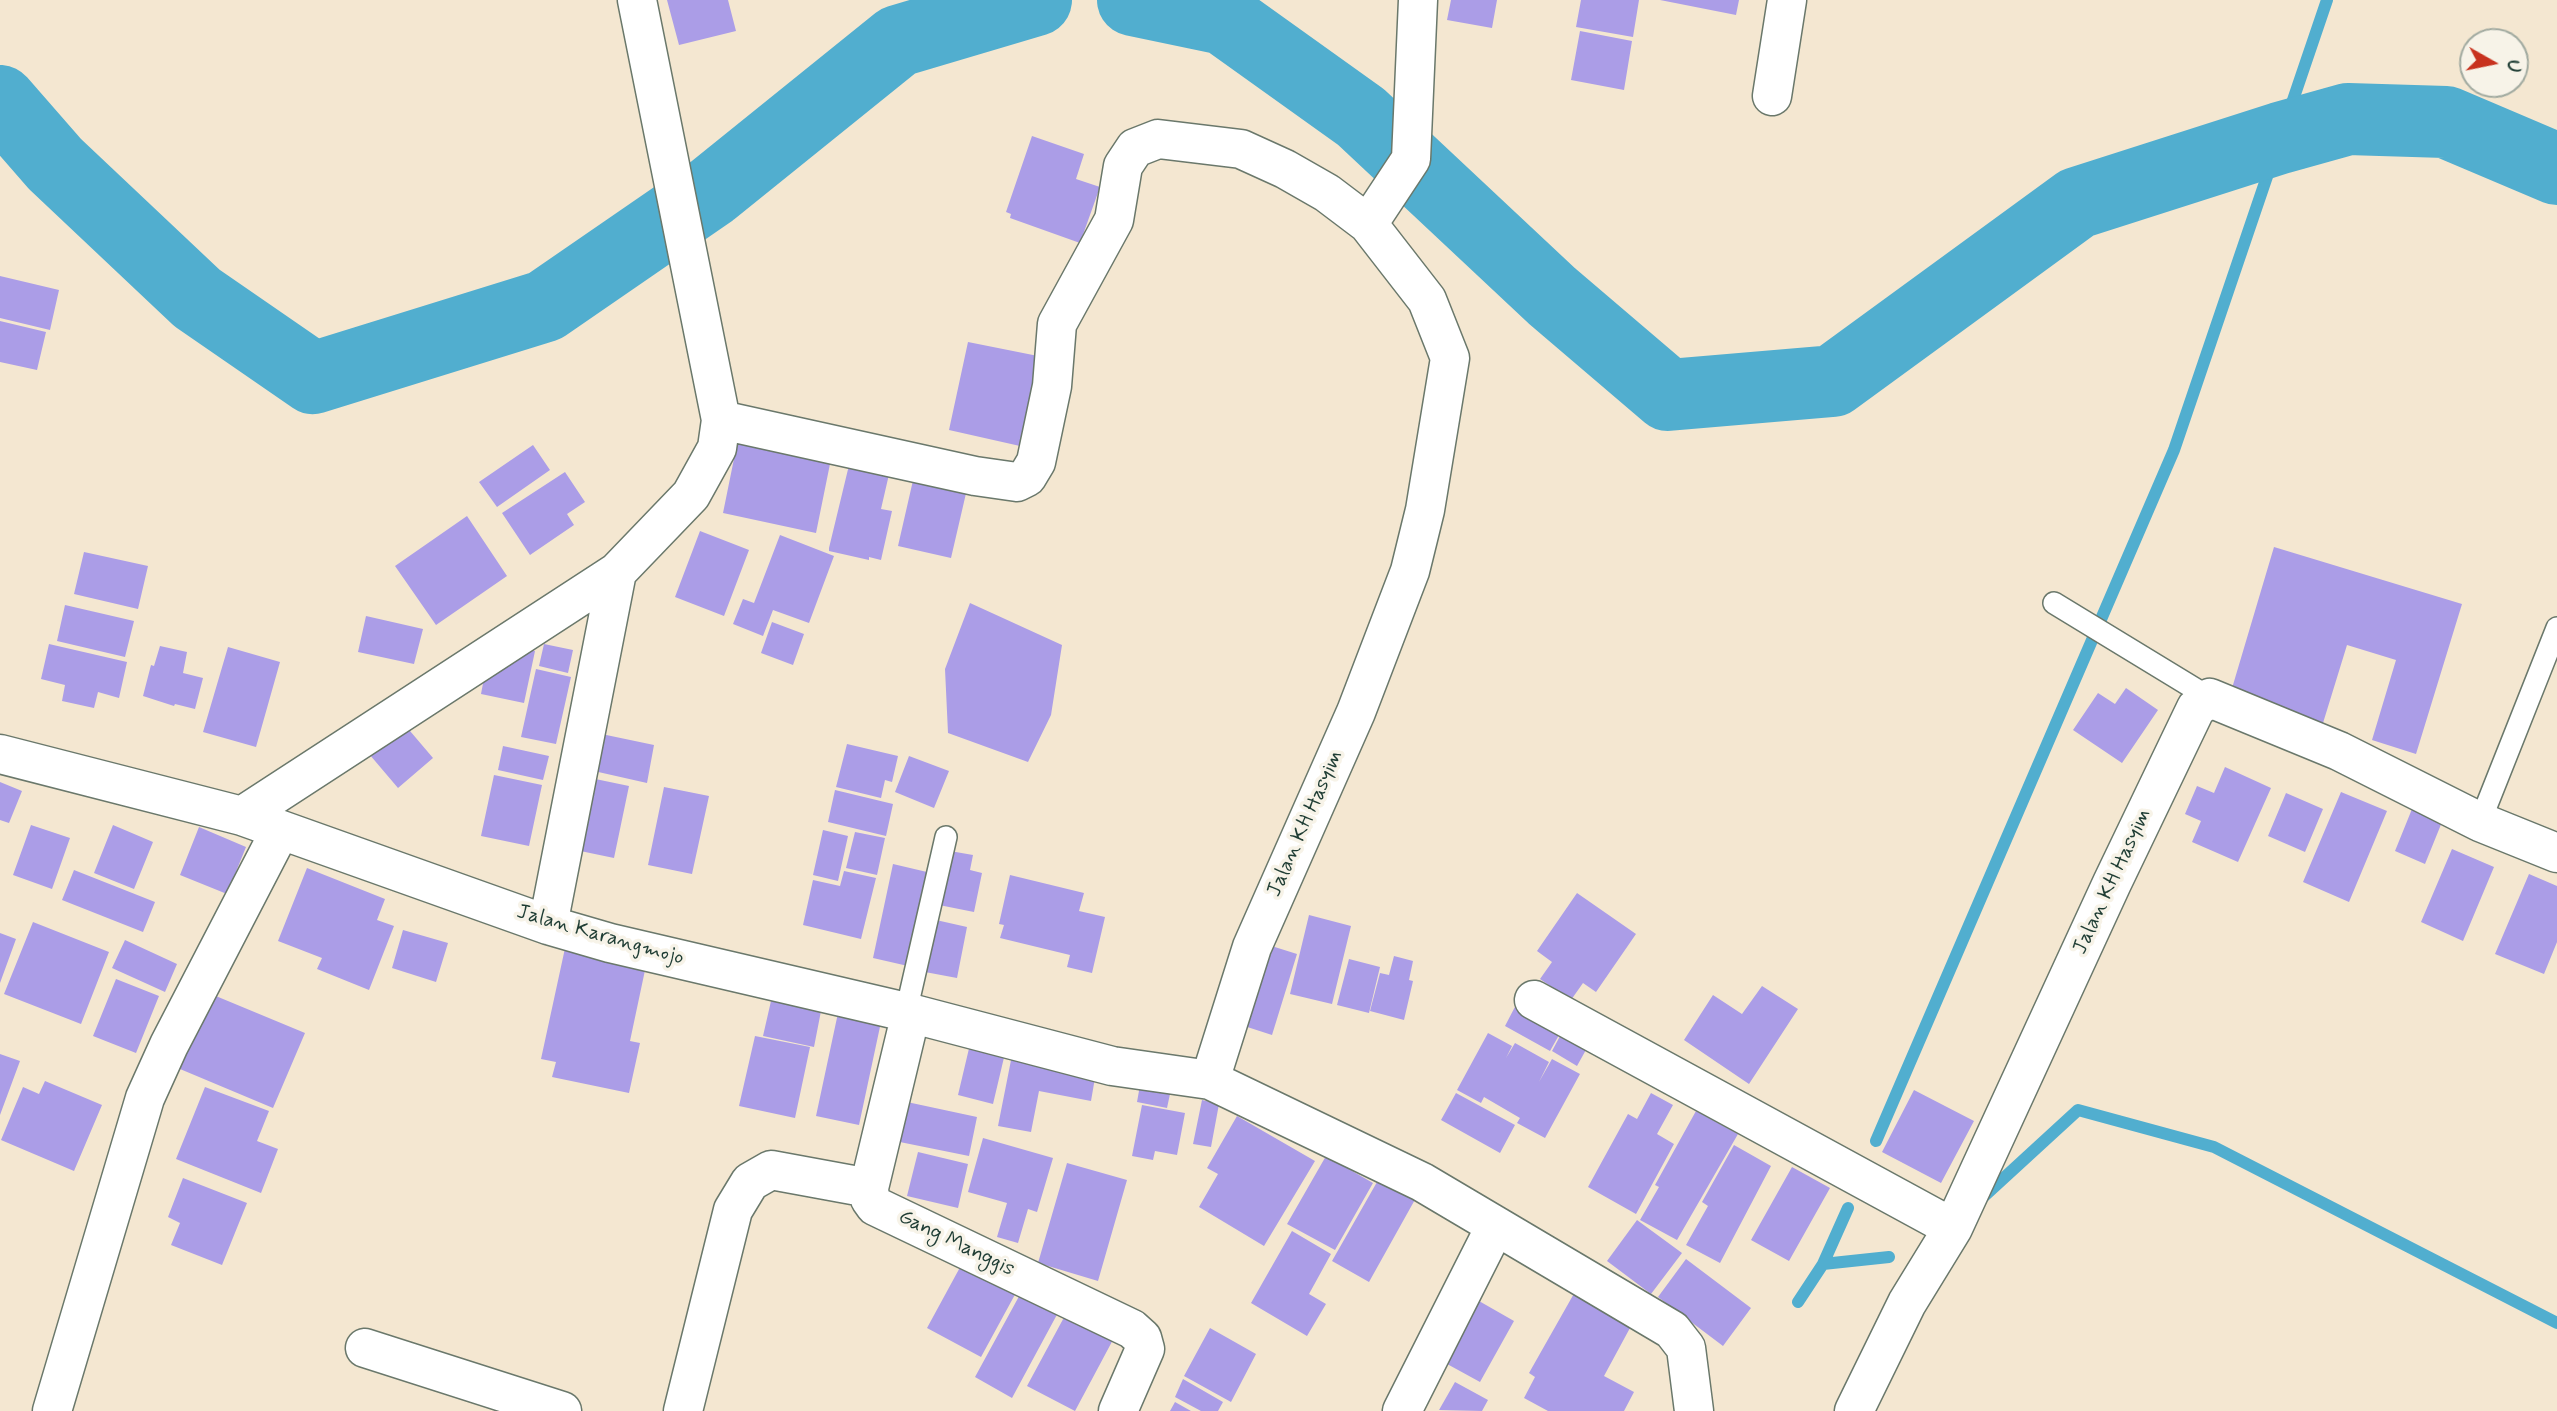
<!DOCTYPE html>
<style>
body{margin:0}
#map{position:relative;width:2557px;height:1411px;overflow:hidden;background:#f4e7d1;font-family:Mynerve,sans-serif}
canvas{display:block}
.north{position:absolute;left:2459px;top:28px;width:70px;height:70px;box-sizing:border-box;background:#f7f3e8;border:2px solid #a1aaa0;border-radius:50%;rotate:99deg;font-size:19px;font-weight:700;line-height:28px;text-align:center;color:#1f3d34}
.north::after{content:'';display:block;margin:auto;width:24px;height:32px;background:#c8321e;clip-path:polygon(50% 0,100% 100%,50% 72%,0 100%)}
</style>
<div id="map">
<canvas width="2557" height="1411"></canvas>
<div class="north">U</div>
</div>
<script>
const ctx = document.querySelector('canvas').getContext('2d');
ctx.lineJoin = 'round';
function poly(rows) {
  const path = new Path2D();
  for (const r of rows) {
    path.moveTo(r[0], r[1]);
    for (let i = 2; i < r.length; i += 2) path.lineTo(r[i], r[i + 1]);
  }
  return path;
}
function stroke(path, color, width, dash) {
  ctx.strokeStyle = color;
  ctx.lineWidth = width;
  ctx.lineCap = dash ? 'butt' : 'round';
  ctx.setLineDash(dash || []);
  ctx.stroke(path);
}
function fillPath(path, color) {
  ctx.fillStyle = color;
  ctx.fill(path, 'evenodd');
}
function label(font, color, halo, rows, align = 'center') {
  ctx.font = font + ' Mynerve,sans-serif';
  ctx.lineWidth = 7;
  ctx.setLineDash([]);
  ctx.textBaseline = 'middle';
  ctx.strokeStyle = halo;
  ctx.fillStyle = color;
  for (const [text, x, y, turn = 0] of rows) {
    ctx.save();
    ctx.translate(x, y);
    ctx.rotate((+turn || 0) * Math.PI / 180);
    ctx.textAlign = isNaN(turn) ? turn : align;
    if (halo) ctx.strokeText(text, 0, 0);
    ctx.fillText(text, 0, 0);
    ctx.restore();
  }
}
const stream = poly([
 [1876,1141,2174,450,2327,0],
 [1981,1199,2078,1110,2214,1147,2557,1323],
 [1823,1264,1889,1257],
 [1798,1302,1823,1264,1848,1208]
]);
const river = poly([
 [1133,0,1224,19,1361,117,1552,296,1668,395,1833,381,2077,203,2280,138,2348,119,2446,122,2557,169],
 [0,101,55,164,197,298,313,378,545,306,712,191,898,41,1036,0]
]);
const building = poly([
 [667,0,728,0,736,31,679,45],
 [1451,0,1497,0,1492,28,1447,20],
 [1581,0,1639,0,1633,37,1576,27],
 [1660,0,1739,0,1736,15],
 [1580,31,1632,41,1624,90,1571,80],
 [1032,136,1084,154,1076,179,1100,187,1080,243,1010,218,1011,214,1006,212],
 [0,276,59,290,50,330,0,318],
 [0,321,46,332,37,370,0,362],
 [968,342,1038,356,1020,446,949,430],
 [738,439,831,459,816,533,723,513],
 [533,445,550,470,497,507,479,482],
 [850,461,890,470,881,509,892,511,881,560,869,557,869,560,829,551,829,548],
 [565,472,585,502,567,514,574,525,530,555,502,513],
 [914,476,967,489,951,558,898,546],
 [467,516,507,576,436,625,395,566],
 [700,531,749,550,724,616,675,597],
 [780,535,834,556,809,623,773,610,763,636,733,624,743,599,754,603],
 [2274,547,2462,604,2416,754,2372,740,2396,660,2347,645,2323,723,2230,695],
 [84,552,148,566,138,609,74,594],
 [970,603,1062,645,1051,715,1028,762,948,733,945,669],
 [65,605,134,621,125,657,57,641],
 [366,616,423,629,414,664,358,652],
 [772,622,804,634,793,665,761,653],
 [49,644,127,662,119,698,98,692,94,708,62,701,65,685,41,679],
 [544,644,573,650,568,673,539,666],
 [160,646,187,652,183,673,203,678,195,709,175,704,174,706,143,696,151,665,154,666],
 [514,646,535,651,524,703,481,694,487,662,509,667],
 [228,647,280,662,256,747,203,732],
 [536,669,571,677,556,744,521,737],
 [2126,688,2158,710,2122,763,2073,730,2098,693,2115,704],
 [399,718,433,758,398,788,364,748],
 [592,732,654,745,647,783,585,769],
 [847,744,898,756,892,782,885,780,881,798,836,787],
 [503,746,549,756,543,780,498,770],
 [909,756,949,771,934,808,895,792],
 [2225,767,2271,788,2238,862,2192,842,2201,821,2185,814,2197,786,2214,793],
 [494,775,542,785,529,846,481,836],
 [581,776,629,786,614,858,566,848],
 [0,782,22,791,9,823,0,820],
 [664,787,709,796,692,874,648,865],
 [835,790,893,804,886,836,828,822],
 [2341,792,2387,811,2349,902,2303,882],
 [2286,793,2323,809,2305,852,2268,836],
 [2412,809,2442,822,2425,864,2395,851],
 [31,825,70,838,52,889,13,875],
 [113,825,153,842,134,889,94,873],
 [199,827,246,847,227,894,180,875],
 [823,830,848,836,838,881,813,875],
 [855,832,885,838,877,875,846,868],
 [2452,849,2494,867,2463,941,2421,922],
 [950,851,973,855,970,870,982,873,974,912,939,905],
 [893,864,927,872,908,966,873,958],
 [307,868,385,899,377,920,394,926,369,990,317,969,322,958,278,941],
 [74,870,155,902,143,932,62,900],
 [844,871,876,878,861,939,803,925,813,880,840,886],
 [2529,874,2557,886,2557,942,2544,974,2495,954],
 [1010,875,1084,893,1079,911,1105,917,1092,973,1067,967,1070,955,1000,938,1004,925,999,924],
 [1577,893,1636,934,1596,992,1583,983,1571,1000,1540,979,1552,962,1537,951],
 [1309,915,1351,926,1332,1004,1290,994],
 [936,920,967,927,957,978,925,972],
 [33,922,109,952,81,1024,4,994],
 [403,930,448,943,436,982,392,968],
 [0,933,16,939,0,983],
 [567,939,648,956,630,1041,640,1043,629,1093,552,1077,556,1062,541,1059],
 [125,940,177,964,165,992,112,968],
 [1262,943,1297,954,1272,1035,1238,1024],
 [1394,956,1413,961,1409,980,1413,981,1404,1020,1370,1011,1380,973,1389,975],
 [1349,959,1380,967,1369,1013,1337,1005],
 [116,979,159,996,136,1053,93,1036],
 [1762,986,1798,1009,1749,1084,1684,1040,1713,995,1742,1014],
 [211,994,305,1033,273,1108,180,1069],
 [771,1001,821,1011,814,1047,763,1036],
 [1517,1003,1563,1028,1550,1051,1505,1026],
 [838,1013,881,1022,859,1125,816,1116],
 [1566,1025,1592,1039,1577,1066,1552,1051],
 [1488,1033,1512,1046,1506,1058,1515,1043,1549,1062,1539,1082,1552,1059,1580,1074,1545,1138,1517,1123,1520,1118,1484,1097,1481,1103,1457,1090],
 [755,1036,810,1047,795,1118,739,1106],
 [971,1040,1006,1049,993,1104,958,1095],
 [1014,1045,1096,1072,1091,1101,1039,1091,1031,1132,998,1126],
 [0,1054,20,1061,0,1115],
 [1142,1074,1173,1080,1167,1108,1137,1102],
 [45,1081,102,1105,74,1171,1,1140,23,1087,39,1094],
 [205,1087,269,1111,257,1141,278,1149,261,1193,176,1159],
 [1914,1090,1974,1121,1941,1183,1882,1152],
 [1456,1093,1515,1125,1500,1153,1441,1120],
 [1651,1093,1673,1105,1657,1134,1674,1144,1636,1214,1588,1187,1628,1114,1637,1119],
 [893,1099,977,1117,969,1156,885,1139],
 [1202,1100,1219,1104,1211,1147,1193,1144],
 [1142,1105,1185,1113,1177,1155,1155,1151,1153,1160,1132,1156],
 [1696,1111,1738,1134,1677,1240,1640,1220,1659,1187,1655,1185],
 [1237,1116,1315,1161,1264,1246,1199,1207,1218,1174,1207,1168],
 [983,1138,1053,1158,1037,1212,1028,1209,1018,1243,997,1237,1007,1203,968,1192],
 [1734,1145,1771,1166,1720,1263,1686,1245,1708,1206,1702,1202],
 [918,1152,968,1164,958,1208,907,1196],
 [1326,1156,1373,1183,1335,1250,1287,1224],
 [1067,1163,1127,1180,1098,1281,1038,1263],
 [1792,1167,1830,1188,1789,1261,1751,1240],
 [1381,1175,1417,1196,1369,1282,1332,1261],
 [183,1178,247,1203,222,1265,171,1245,180,1223,168,1217],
 [1637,1220,1682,1253,1651,1294,1607,1261],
 [1292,1231,1331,1254,1309,1294,1326,1304,1307,1336,1251,1303],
 [1686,1259,1751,1308,1723,1346,1658,1297],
 [964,1260,1018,1289,981,1357,927,1328],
 [1580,1283,1637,1315,1604,1376,1634,1392,1624,1411,1548,1411,1524,1398,1535,1377,1529,1373],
 [1023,1289,1060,1309,1012,1398,975,1377],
 [1472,1297,1514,1321,1480,1382,1438,1359],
 [1068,1310,1115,1336,1075,1411,1027,1386],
 [1210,1328,1256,1354,1231,1402,1184,1376],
 [1183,1379,1223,1402,1218,1411,1201,1411,1175,1397],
 [1455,1382,1488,1400,1482,1411,1439,1410],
 [1175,1402,1191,1411,1170,1411]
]);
const lane = poly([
 [2054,603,2210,698],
 [2480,822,2557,628],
 [906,1012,946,837]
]);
const street = poly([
 [1772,96,1787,0],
 [1368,224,1411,159,1418,0],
 [721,420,975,476,1017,482,1027,477,1036,462,1052,386,1057,324,1114,220,1123,166,1135,148,1158,139,1241,149,1285,169,1327,193,1368,224,1427,300,1450,358,1425,510,1410,571,1356,712,1252,947,1210,1080],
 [0,754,242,816,548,925,610,943,906,1012,1112,1066,1210,1080,1422,1182,1672,1330,1686,1348,1694,1411],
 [242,816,617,572,691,495,717,448,721,420,637,0],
 [548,925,617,572],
 [1534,1000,1953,1228],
 [911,1013,869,1188,870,1199,875,1206,1132,1329,1142,1338,1145,1349,1118,1411],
 [365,1348,562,1411],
 [52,1411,145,1098,169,1045,280,831],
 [683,1411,733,1210,750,1182,771,1170,869,1188],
 [1402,1411,1495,1227],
 [1854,1411,1907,1303,1953,1228,2112,883,2196,708,2210,698,2339,751,2480,822,2557,853]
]);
const streetNames = [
 ["Jalan KH Hasyim",1306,824,-66],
 ["Jalan KH Hasyim",2113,882,-65],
 ["Jalan Karangmojo",600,936,16],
 ["Gang Manggis",956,1244,26]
];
stroke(stream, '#51aecf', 12);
stroke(river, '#51aecf', 72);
fillPath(building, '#ab9de7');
stroke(lane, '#6a786b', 24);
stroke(street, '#6a786b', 41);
stroke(lane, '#fff', 21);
stroke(street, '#fff', 38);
label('21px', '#1f3d34', '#f7f3e8', streetNames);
</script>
